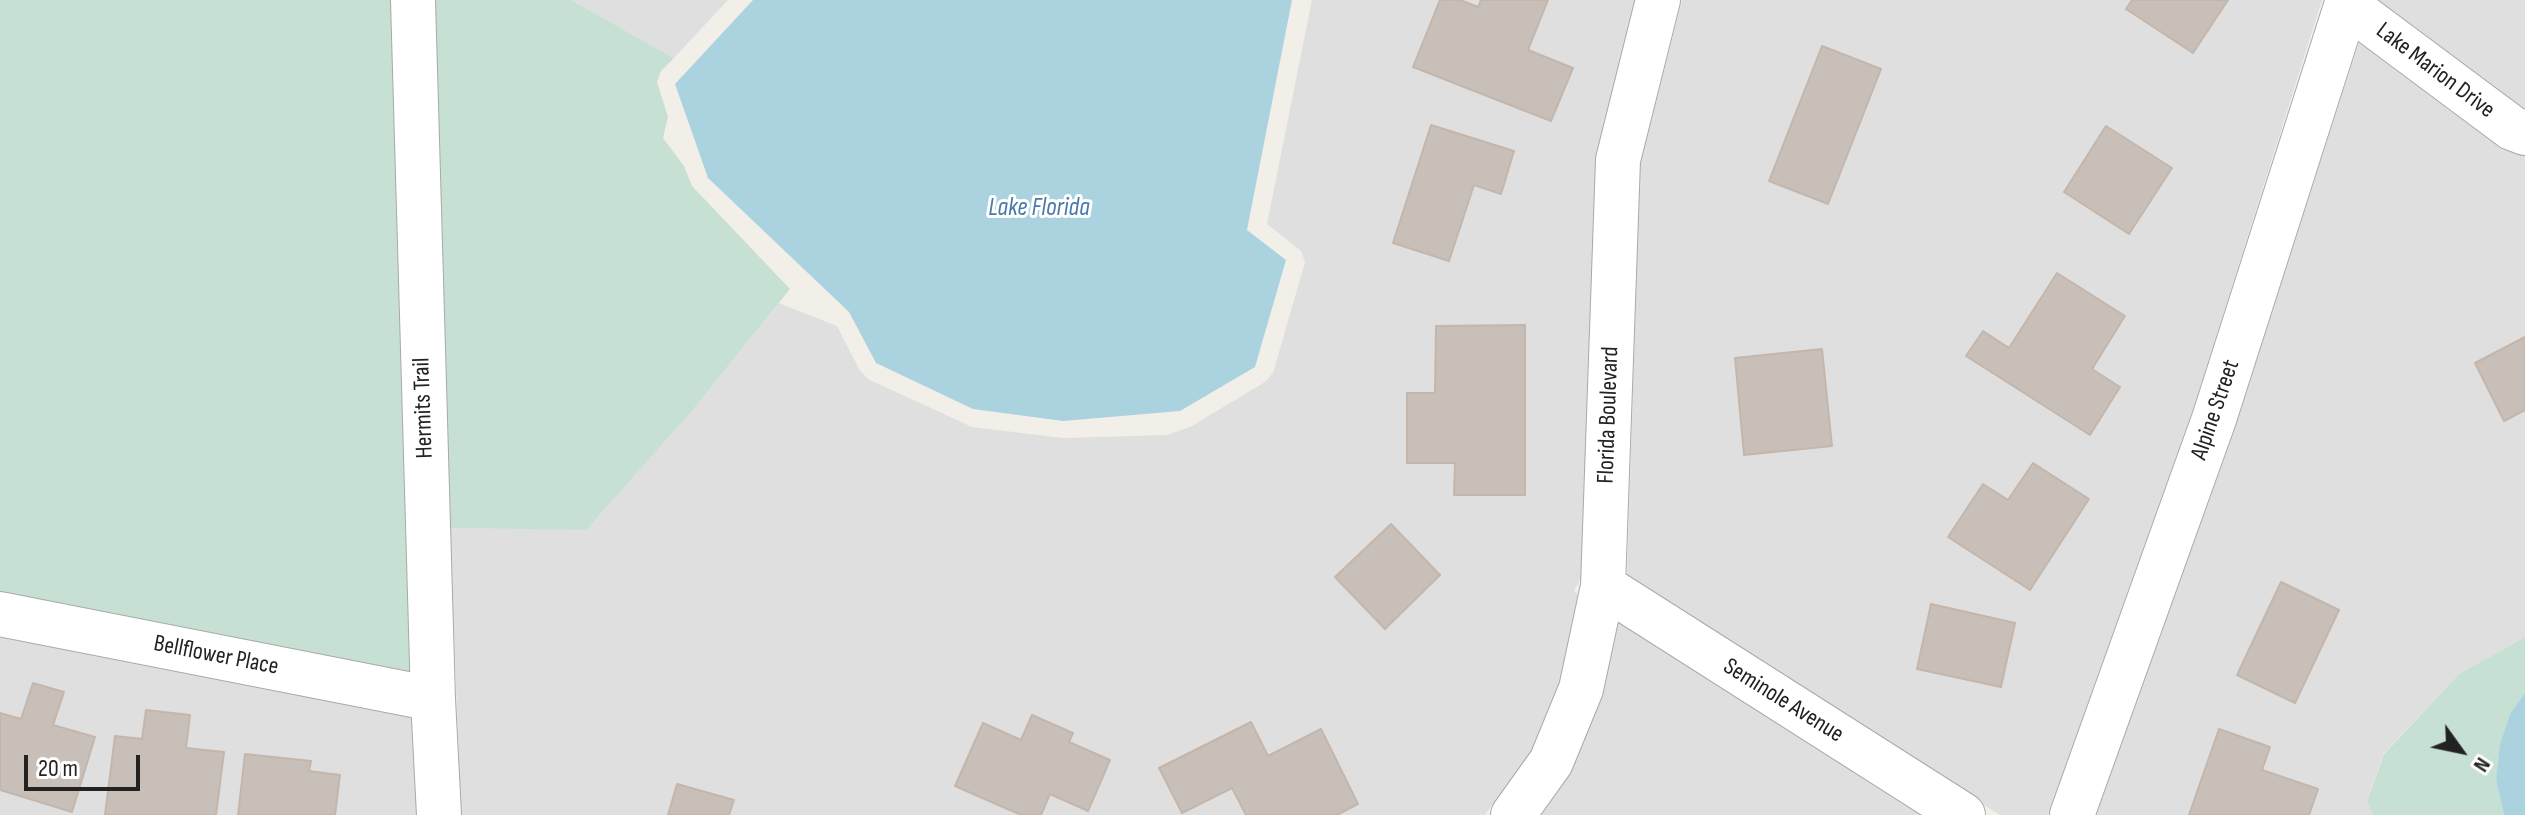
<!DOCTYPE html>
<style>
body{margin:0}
#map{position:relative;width:2525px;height:815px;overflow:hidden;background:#f2efe9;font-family:"Sofia Sans Condensed",sans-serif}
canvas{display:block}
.north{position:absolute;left:2421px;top:711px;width:80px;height:80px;-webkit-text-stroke:6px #fff;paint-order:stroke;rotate:123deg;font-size:22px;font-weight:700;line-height:32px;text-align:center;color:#222}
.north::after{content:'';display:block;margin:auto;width:28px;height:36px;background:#222;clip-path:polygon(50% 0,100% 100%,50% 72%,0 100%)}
.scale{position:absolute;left:24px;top:755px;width:116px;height:36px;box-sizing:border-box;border:4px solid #222;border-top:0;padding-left:10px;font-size:24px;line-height:28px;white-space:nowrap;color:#222;-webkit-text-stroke:6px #fff;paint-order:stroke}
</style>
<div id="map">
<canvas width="2525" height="815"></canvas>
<div class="north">N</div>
<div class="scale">20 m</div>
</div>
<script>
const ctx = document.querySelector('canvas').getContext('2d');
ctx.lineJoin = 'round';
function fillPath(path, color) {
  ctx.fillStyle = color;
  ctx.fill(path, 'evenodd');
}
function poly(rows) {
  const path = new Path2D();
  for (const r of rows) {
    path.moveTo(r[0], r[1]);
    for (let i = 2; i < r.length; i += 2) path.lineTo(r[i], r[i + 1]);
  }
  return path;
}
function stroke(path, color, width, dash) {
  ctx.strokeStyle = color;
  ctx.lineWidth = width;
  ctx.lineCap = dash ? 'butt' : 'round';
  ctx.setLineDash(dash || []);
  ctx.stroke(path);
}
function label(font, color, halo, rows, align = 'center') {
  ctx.font = font + ' "Sofia Sans Condensed",sans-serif';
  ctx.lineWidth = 6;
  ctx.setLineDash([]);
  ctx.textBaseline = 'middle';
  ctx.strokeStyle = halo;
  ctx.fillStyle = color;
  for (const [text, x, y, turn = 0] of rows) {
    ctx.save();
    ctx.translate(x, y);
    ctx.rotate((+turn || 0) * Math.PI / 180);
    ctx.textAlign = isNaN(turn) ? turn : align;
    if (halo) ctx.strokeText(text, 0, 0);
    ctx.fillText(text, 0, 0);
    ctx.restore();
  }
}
const residential = poly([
 [571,0,728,0,674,58],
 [1312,0,1635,0,1597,153,1581,578,1574,591,1578,594,1560,681,1532,750,1485,815,461,815,450,528,586,529,691,412,779,303,837,326,859,369,868,379,972,427,1063,438,1167,435,1190,427,1265,382,1273,373,1305,262,1301,251,1267,224],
 [1682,0,2322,0,2193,410,2048,815,2000,815,1627,578,1640,165],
 [2374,0,2525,0,2525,112],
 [2360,39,2525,153,2525,637,2459,674,2384,753,2367,800,2373,815,2096,815,2235,427],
 [1619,620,1925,815,1541,815,1570,774,1601,698],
 [0,635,412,715,418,815,0,815]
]);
const wetland = poly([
 [0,0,391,0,410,673,0,593],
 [435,0,571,0,674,58,661,71,657,82,668,117,663,138,684,166,692,186,790,289,691,412,586,530,450,528],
 [2525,637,2525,693,2511,712,2496,780,2504,815,2373,815,2367,801,2384,754,2459,674]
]);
const water = poly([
 [753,0,1292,0,1247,230,1286,260,1255,367,1180,411,1063,421,973,409,876,363,849,312,708,178,675,84],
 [2525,693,2525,815,2504,815,2496,780,2500,744,2511,712]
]);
const building = poly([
 [1440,0,1460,0,1478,7,1481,0,1548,0,1528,50,1573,68,1551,121,1413,67,1440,0],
 [2132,0,2228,0,2193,53,2126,9,2132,0],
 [1822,46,1881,69,1828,204,1769,181,1822,46],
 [1431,125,1514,151,1501,194,1474,185,1449,261,1393,243,1431,125],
 [2106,126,2172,168,2129,234,2064,192,2106,126],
 [2057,273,2125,316,2092,369,2120,387,2090,435,1966,356,1983,331,2009,348,2057,273],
 [1525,325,1525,495,1454,495,1455,463,1407,463,1407,393,1435,393,1436,326,1525,325],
 [2525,337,2525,410,2504,421,2475,363,2525,337],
 [1822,349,1832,446,1744,455,1735,358,1822,349],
 [2033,463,2089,499,2030,590,1948,537,1983,484,2008,500,2033,463],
 [1391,524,1440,575,1385,629,1335,577,1391,524],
 [2281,582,2339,610,2295,703,2237,675,2281,582],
 [1931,604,2015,623,2001,687,1917,669,1931,604],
 [33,683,64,692,53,725,95,737,72,812,0,790,0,713,21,719,33,683],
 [146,710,190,715,186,748,224,752,216,815,105,815,115,736,142,739,146,710],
 [1032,715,1073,733,1069,742,1110,760,1088,811,1050,794,1041,815,1021,815,955,786,983,723,1021,740,1032,715],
 [1251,722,1268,756,1321,729,1358,804,1337,815,1246,815,1232,788,1182,813,1159,768,1251,722],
 [2219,729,2270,747,2262,770,2318,789,2309,815,2189,815,2219,729],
 [245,754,311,761,309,771,340,775,335,815,238,815,245,754],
 [677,784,734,800,729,815,668,815,677,784]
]);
const minor = poly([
 [413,0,433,699,439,815],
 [2347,5,2512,128,2525,133],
 [1603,586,1963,815],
 [0,614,433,699],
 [1513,815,1551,762,1581,689,1603,586,1618,160,1658,0],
 [2072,815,2214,419,2348,0]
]);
const streetNames = [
 ["Lake Marion Drive",2435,71,37],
 ["Hermits Trail",424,408,-92],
 ["Alpine Street",2216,410,-71],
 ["Florida Boulevard",1609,415,-88],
 ["Bellflower Place",216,656,11],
 ["Seminole Avenue",1783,701,32]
];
const waterNames = [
 ["Lake Florida",1039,208]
];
fillPath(residential, '#e0dfdf');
fillPath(wetland, '#c6e0d4');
fillPath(water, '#aad3df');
fillPath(building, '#c7bfb8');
stroke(building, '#c4b6ab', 2);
stroke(minor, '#a9a9a9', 46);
stroke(minor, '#fff', 44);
label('24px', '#222', '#fff', streetNames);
label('italic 26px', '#4a7aab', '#fff', waterNames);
</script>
